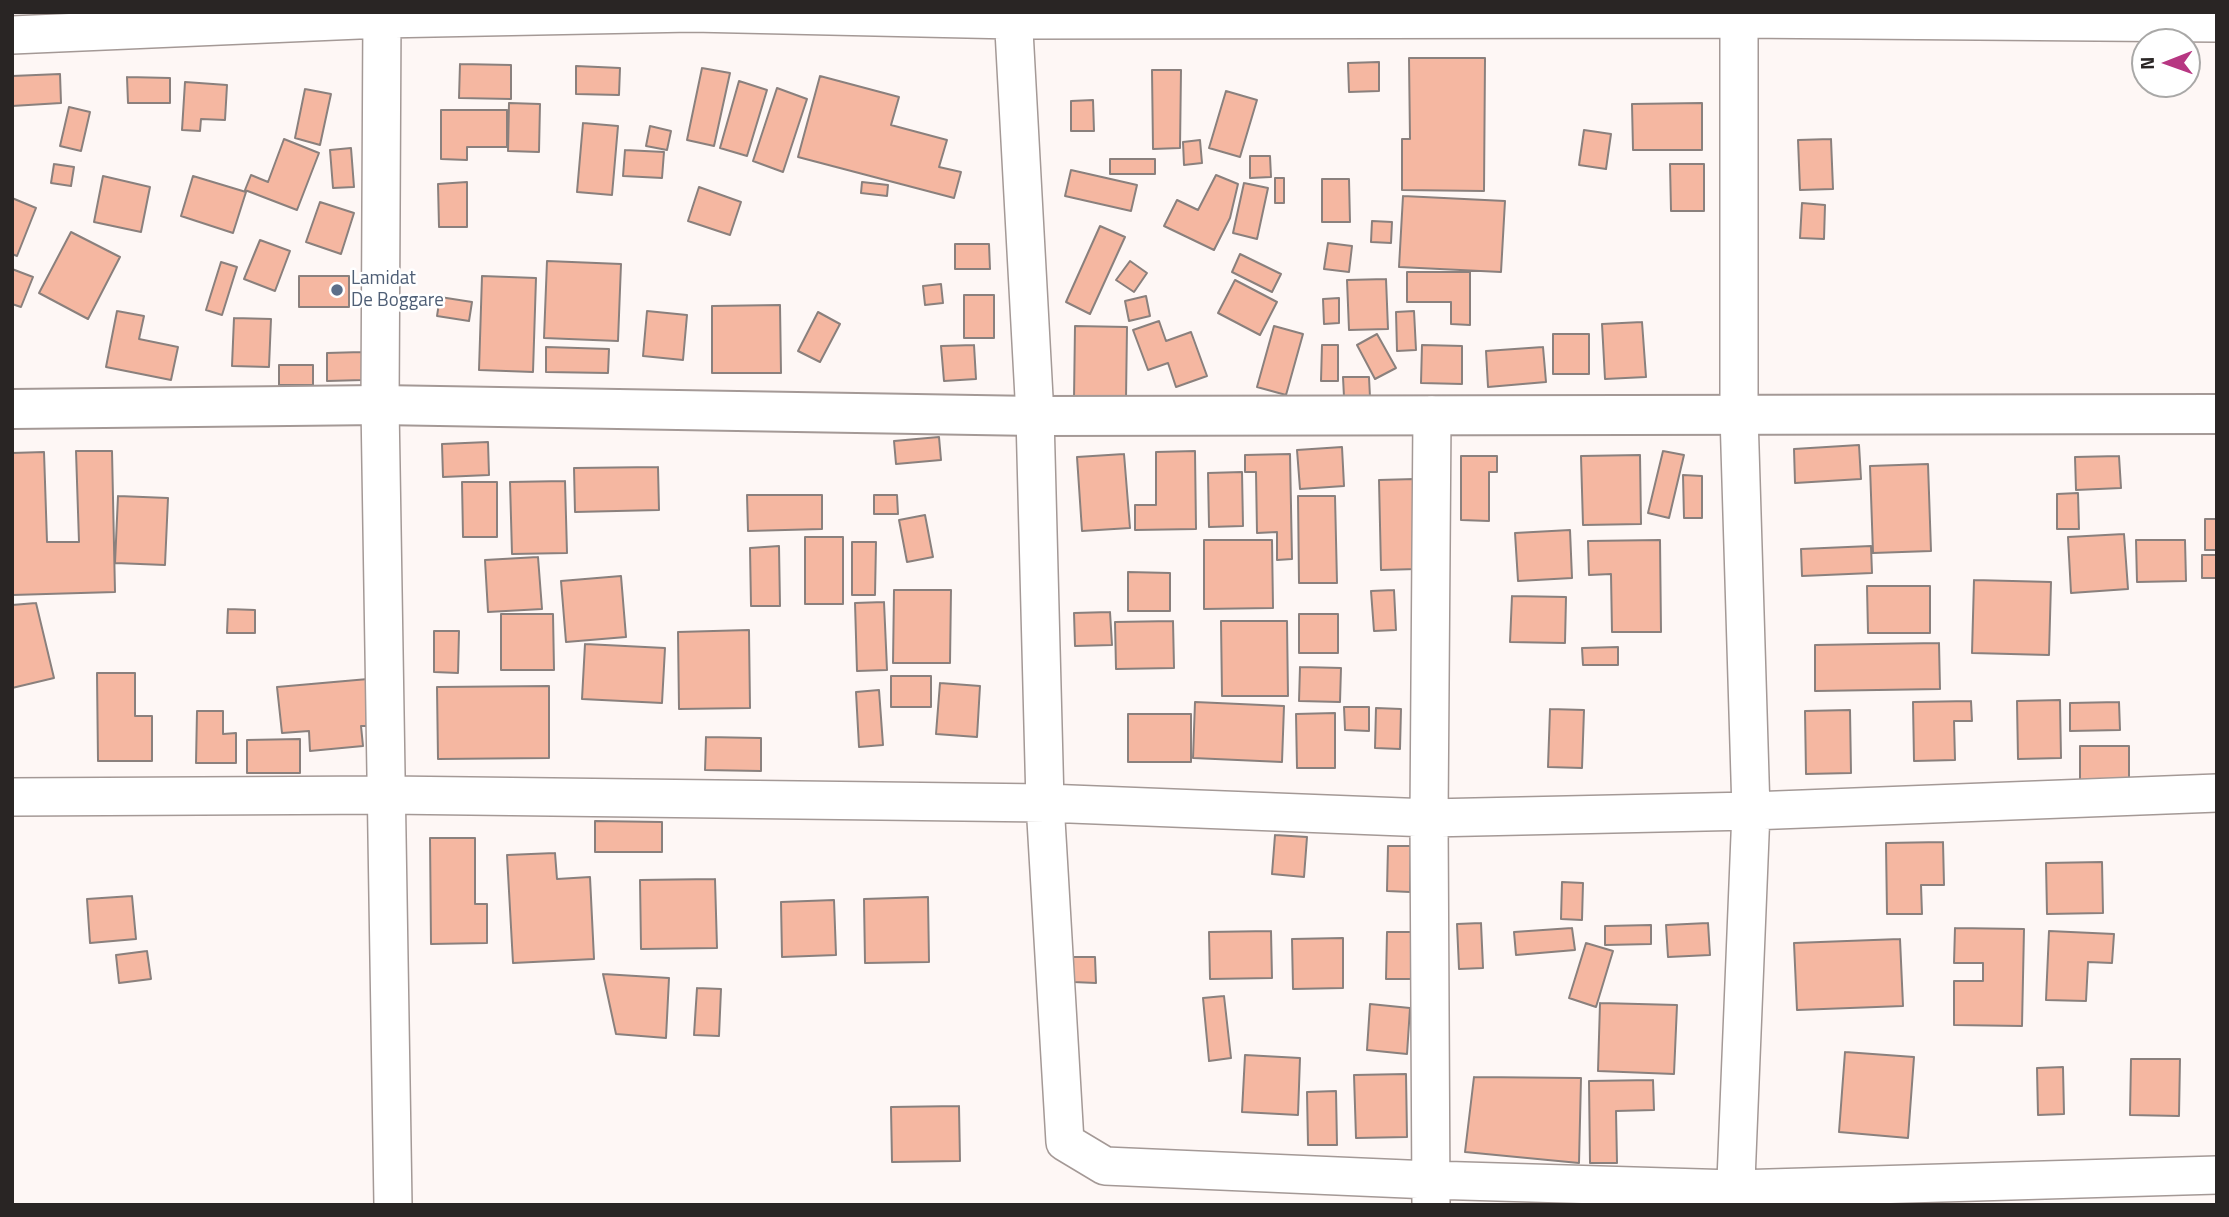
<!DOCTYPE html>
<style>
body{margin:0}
#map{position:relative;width:2229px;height:1217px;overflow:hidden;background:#fef7f5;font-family:"Titillium Web",sans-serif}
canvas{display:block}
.frame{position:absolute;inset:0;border:14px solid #292524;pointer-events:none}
.north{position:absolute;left:2131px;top:28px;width:70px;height:70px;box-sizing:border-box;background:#fff;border:2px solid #a9a8a7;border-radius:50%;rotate:269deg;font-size:19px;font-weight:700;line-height:28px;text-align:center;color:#292524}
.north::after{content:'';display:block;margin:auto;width:24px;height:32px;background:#b73782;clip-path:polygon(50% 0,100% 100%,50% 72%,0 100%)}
</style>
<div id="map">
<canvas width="2229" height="1217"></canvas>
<div class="frame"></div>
<div class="north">N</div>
</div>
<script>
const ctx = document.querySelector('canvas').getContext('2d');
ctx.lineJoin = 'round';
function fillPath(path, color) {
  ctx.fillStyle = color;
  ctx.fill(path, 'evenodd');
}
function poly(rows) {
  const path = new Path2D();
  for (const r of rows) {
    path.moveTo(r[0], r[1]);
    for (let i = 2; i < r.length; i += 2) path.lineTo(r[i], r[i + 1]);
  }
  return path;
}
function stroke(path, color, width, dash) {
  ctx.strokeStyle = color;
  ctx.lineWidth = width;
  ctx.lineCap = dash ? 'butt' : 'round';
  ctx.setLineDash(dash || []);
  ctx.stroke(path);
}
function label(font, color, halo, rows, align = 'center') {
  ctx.font = font + ' "Titillium Web",sans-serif';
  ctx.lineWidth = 5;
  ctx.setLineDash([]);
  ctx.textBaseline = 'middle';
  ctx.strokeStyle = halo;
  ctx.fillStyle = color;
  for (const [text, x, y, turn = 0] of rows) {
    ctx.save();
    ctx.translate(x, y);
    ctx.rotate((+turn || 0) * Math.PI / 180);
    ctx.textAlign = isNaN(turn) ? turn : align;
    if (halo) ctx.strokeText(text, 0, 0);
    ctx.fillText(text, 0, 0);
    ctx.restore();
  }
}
const building = poly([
 [1409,58,1485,58,1484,191,1402,190,1402,139,1410,139,1409,58],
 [1379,62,1379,91,1349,92,1348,63,1379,62],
 [460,64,511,65,511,99,459,98,460,64],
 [576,66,620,68,619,95,576,94,576,66],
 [702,68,730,73,714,146,687,140,702,68],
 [1152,70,1181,70,1180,148,1153,149,1152,70],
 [60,74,61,103,12,106,12,76,60,74],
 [820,76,899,97,891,125,947,140,939,167,961,172,954,198,798,157,820,76],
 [127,77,170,78,170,103,128,103,127,77],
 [739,81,767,90,747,156,720,148,739,81],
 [185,82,227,85,225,120,201,119,200,131,182,130,185,82],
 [777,88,807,99,783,172,753,161,777,88],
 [305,89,331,94,320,145,295,138,305,89],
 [1226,91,1257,100,1240,157,1209,148,1226,91],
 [1093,100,1094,131,1071,131,1071,101,1093,100],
 [509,103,540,104,539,152,508,151,509,103],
 [1702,103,1702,150,1633,150,1632,104,1702,103],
 [69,107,90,112,81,151,60,146,69,107],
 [441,110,507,110,507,147,467,147,467,160,441,159,441,110],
 [583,123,618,126,612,195,577,192,583,123],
 [650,126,671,131,667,150,646,146,650,126],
 [1584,130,1611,134,1606,169,1579,165,1584,130],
 [284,139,319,153,297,210,245,190,251,175,268,182,284,139],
 [1831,139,1833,189,1800,190,1798,140,1831,139],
 [1200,140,1202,163,1184,165,1183,142,1200,140],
 [351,148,354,187,333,188,330,150,351,148],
 [625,150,664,152,662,178,623,176,625,150],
 [1250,156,1270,156,1271,177,1250,178,1250,156],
 [1110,159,1155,159,1155,174,1110,174,1110,159],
 [54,164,74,167,71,186,51,183,54,164],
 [1670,164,1704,164,1704,211,1671,211,1670,164],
 [1071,170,1137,185,1131,211,1065,196,1071,170],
 [1216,175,1238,184,1230,218,1214,250,1164,226,1177,200,1198,210,1216,175],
 [103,176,150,187,141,232,94,222,103,176],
 [193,176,246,192,233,233,181,216,193,176],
 [1275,178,1284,178,1284,203,1275,203,1275,178],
 [1322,179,1349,179,1350,222,1322,222,1322,179],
 [467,182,467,227,439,227,438,184,467,182],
 [862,182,888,185,887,196,861,193,862,182],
 [1244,183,1268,188,1257,239,1233,233,1244,183],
 [699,187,741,202,730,235,688,221,699,187],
 [1403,196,1505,201,1501,272,1399,267,1403,196],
 [12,198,36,208,17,256,12,254,12,198],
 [320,202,354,213,341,254,306,242,320,202],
 [1802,203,1825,205,1824,239,1800,238,1802,203],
 [1372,221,1392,222,1391,243,1371,242,1372,221],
 [1100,226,1125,237,1090,314,1066,302,1100,226],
 [71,232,120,257,88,319,39,293,71,232],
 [260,240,290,251,275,291,244,279,260,240],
 [1328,243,1352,246,1349,272,1324,269,1328,243],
 [955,244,989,244,990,269,955,269,955,244],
 [1240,254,1281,274,1272,292,1232,272,1240,254],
 [547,261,621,264,618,341,544,338,547,261],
 [1130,261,1147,273,1134,292,1116,280,1130,261],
 [221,262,237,267,222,315,206,310,221,262],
 [12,269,33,277,21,307,12,304,12,269],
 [1407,272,1470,272,1470,325,1451,324,1451,302,1407,302,1407,272],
 [299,276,349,276,349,307,299,307,299,276],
 [482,276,536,278,533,372,479,370,482,276],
 [1386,279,1388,329,1349,330,1347,280,1386,279],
 [1235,280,1277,302,1260,335,1218,313,1235,280],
 [941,284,943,303,925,305,923,286,941,284],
 [964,295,994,295,994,338,964,338,964,295],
 [1146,296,1150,316,1129,321,1125,301,1146,296],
 [440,297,472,302,469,321,437,316,440,297],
 [1339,298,1339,323,1324,324,1323,299,1339,298],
 [780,305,781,373,712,373,712,306,780,305],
 [117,311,144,316,139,339,178,347,171,380,106,367,117,311],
 [647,311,687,315,683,360,643,356,647,311],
 [1414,311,1416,350,1397,351,1396,312,1414,311],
 [818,312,840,324,820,362,798,351,818,312],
 [234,318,271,319,269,367,232,366,234,318],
 [1159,321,1166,341,1191,332,1207,376,1176,387,1168,363,1148,370,1133,330,1159,321],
 [1642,322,1646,377,1605,379,1602,324,1642,322],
 [1075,326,1127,327,1126,399,1074,399,1075,326],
 [1274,326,1303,334,1286,395,1257,387,1274,326],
 [1377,334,1396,368,1375,379,1357,345,1377,334],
 [1553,334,1589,334,1589,374,1553,374,1553,334],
 [974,345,976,379,944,381,941,346,974,345],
 [1322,345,1338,345,1338,381,1321,381,1322,345],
 [1422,345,1462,346,1462,384,1421,383,1422,345],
 [546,347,609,349,608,373,546,372,546,347],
 [1543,347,1546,382,1488,387,1486,351,1543,347],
 [362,352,363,380,327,381,327,353,362,352],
 [279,365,313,365,313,385,279,385,279,365],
 [1343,377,1369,377,1370,397,1344,397,1343,377],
 [939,437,941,460,896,464,894,441,939,437],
 [488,442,489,475,443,477,442,444,488,442],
 [1859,445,1861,479,1795,483,1794,449,1859,445],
 [1342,447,1344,486,1300,489,1297,450,1342,447],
 [76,451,112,451,115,592,12,595,12,453,44,452,47,542,79,542,76,451],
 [1195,451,1196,529,1135,530,1135,505,1156,505,1156,452,1195,451],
 [1663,451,1684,455,1669,518,1648,513,1663,451],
 [1124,454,1130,528,1082,531,1077,457,1124,454],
 [1290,454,1292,559,1277,560,1277,532,1257,533,1256,472,1245,472,1245,455,1290,454],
 [1640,455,1641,524,1583,525,1581,456,1640,455],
 [1461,456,1497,456,1497,472,1489,472,1489,521,1461,520,1461,456],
 [2119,456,2121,488,2076,490,2075,457,2119,456],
 [1928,464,1931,551,1873,553,1870,466,1928,464],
 [658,467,659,510,575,512,574,468,658,467],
 [1242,472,1243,526,1209,527,1208,473,1242,472],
 [1683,475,1702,476,1702,518,1684,518,1683,475],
 [1415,479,1417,569,1381,570,1379,480,1415,479],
 [565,481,567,553,512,554,510,482,565,481],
 [462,482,497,482,497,537,463,537,462,482],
 [2078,493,2079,529,2057,529,2057,494,2078,493],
 [747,495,822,495,822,529,748,531,747,495],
 [874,495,897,495,898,514,874,514,874,495],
 [118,496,168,498,165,565,115,563,118,496],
 [1298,496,1335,496,1337,583,1299,583,1298,496],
 [925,515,933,557,907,562,899,520,925,515],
 [2205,519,2217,519,2217,550,2205,550,2205,519],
 [1570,530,1572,578,1518,581,1515,533,1570,530],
 [2124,534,2128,589,2071,593,2068,537,2124,534],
 [805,537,843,537,843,604,805,604,805,537],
 [1204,540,1272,540,1273,608,1204,609,1204,540],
 [1660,540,1661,632,1612,632,1611,574,1589,575,1588,541,1660,540],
 [2136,540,2185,540,2186,581,2137,582,2136,540],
 [852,542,876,542,875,595,852,595,852,542],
 [779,546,780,606,751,606,750,548,779,546],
 [1871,546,1872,573,1802,576,1801,549,1871,546],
 [2202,555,2217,555,2217,578,2202,578,2202,555],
 [538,557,542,609,488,612,485,560,538,557],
 [1128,572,1170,573,1170,611,1128,611,1128,572],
 [621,576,626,637,566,642,561,581,621,576],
 [1974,580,2051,582,2049,655,1972,653,1974,580],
 [1867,586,1930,586,1930,633,1868,633,1867,586],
 [894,590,951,590,950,663,893,663,894,590],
 [1394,590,1396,630,1374,631,1371,591,1394,590],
 [1512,596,1566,597,1565,643,1510,642,1512,596],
 [884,602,887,670,857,671,855,603,884,602],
 [36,603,54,678,12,688,12,605,36,603],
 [228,609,255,610,255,633,227,633,228,609],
 [1110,612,1112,645,1075,646,1074,613,1110,612],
 [501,614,553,614,554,670,501,670,501,614],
 [1299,614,1338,614,1338,653,1299,653,1299,614],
 [1173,621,1174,668,1116,669,1115,622,1173,621],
 [1221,621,1287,621,1288,696,1222,696,1221,621],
 [749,630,750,708,679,709,678,632,749,630],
 [434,631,459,631,458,673,434,672,434,631],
 [1939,643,1940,689,1815,691,1815,645,1939,643],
 [585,644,665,648,662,703,582,699,585,644],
 [1618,647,1618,665,1583,665,1582,648,1618,647],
 [1300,667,1341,668,1340,702,1299,701,1300,667],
 [97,673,135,673,135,716,152,716,152,761,98,761,97,673],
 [891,676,931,676,931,707,891,707,891,676],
 [368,679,373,726,361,726,363,746,310,751,309,731,282,733,277,687,368,679],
 [940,683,980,686,977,737,936,734,940,683],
 [549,686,549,758,438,759,437,687,549,686],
 [879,690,883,745,859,747,856,692,879,690],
 [2060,700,2061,758,2018,759,2017,701,2060,700],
 [1971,701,1972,721,1954,721,1955,760,1914,761,1913,702,1971,701],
 [1195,702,1284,706,1282,762,1193,758,1195,702],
 [2119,702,2120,730,2070,731,2070,703,2119,702],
 [1344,707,1369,707,1369,731,1345,730,1344,707],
 [1376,708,1401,709,1400,749,1375,748,1376,708],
 [1550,709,1584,710,1582,768,1548,767,1550,709],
 [1850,710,1851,773,1806,774,1805,711,1850,710],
 [197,711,223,711,223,734,236,733,236,763,196,763,197,711],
 [1335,713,1335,768,1297,768,1296,714,1335,713],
 [1128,714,1191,714,1191,762,1128,762,1128,714],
 [706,737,761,738,761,771,705,770,706,737],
 [300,739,300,773,247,773,247,740,300,739],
 [2080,746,2129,746,2129,781,2080,782,2080,746],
 [595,821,662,822,662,852,595,852,595,821],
 [1275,835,1307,837,1304,877,1272,874,1275,835],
 [430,838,475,838,475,904,487,904,487,943,431,944,430,838],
 [1943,842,1944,885,1921,885,1922,914,1887,914,1886,843,1943,842],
 [1388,846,1411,846,1410,892,1387,891,1388,846],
 [555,853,557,879,590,877,594,959,513,963,507,855,555,853],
 [2102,862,2103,913,2047,914,2046,863,2102,862],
 [715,879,717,948,641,949,640,880,715,879],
 [1562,882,1583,883,1582,920,1561,919,1562,882],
 [132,896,136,939,90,943,87,899,132,896],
 [928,897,929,962,865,963,864,899,928,897],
 [834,900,836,955,782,957,781,902,834,900],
 [1481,923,1483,968,1459,969,1457,924,1481,923],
 [1708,923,1710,955,1668,957,1666,925,1708,923],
 [1651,925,1651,944,1605,945,1605,926,1651,925],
 [1572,928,1575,950,1516,955,1514,932,1572,928],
 [1955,928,2024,929,2022,1026,1954,1025,1954,981,1983,981,1983,963,1954,963,1955,928],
 [1271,931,1272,978,1210,979,1209,932,1271,931],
 [2049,931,2114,934,2112,963,2088,962,2086,1001,2046,1000,2049,931],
 [1387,932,1413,932,1411,979,1386,979,1387,932],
 [1343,938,1343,988,1293,989,1292,939,1343,938],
 [1900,939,1903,1006,1797,1010,1794,943,1900,939],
 [1586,943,1613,951,1596,1007,1569,998,1586,943],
 [147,951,151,979,119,983,116,955,147,951],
 [1073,957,1095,957,1096,983,1073,982,1073,957],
 [603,974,669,978,666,1038,616,1034,603,974],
 [697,988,721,989,719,1036,694,1035,697,988],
 [1224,996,1231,1058,1209,1061,1203,998,1224,996],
 [1600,1003,1677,1005,1674,1074,1598,1071,1600,1003],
 [1370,1004,1410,1008,1407,1054,1367,1050,1370,1004],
 [1845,1052,1914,1057,1908,1138,1839,1132,1845,1052],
 [1245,1055,1300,1058,1298,1115,1242,1112,1245,1055],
 [2131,1059,2180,1059,2179,1116,2130,1115,2131,1059],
 [2063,1067,2064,1114,2038,1115,2037,1068,2063,1067],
 [1406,1074,1407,1137,1356,1138,1354,1075,1406,1074],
 [1474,1077,1581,1078,1579,1163,1465,1152,1474,1077],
 [1653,1080,1654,1110,1616,1111,1617,1163,1590,1163,1589,1081,1653,1080],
 [1336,1091,1337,1145,1308,1145,1307,1092,1336,1091],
 [959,1106,960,1161,892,1162,891,1107,959,1106]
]);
const street = poly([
 [382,12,380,405,393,1205],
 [1013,12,1035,416,1045,803,1065,1142,1105,1166,1430,1180,1735,1189,2217,1175],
 [12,35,382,19,692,13,1013,20,1739,19,2217,23],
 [12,797,388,795,1045,803,1429,818,1751,811,2217,793],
 [1431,1204,1429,818,1432,415],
 [1735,1205,1751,811,1739,415,1739,12]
]);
const secondary = poly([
 [12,409,380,405,1035,416,2217,414]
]);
const markers = [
 [337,290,7,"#5c6f8a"]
];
const serviceNames = [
 ["Lamidat",351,279],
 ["De Boggare",351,301]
];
fillPath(building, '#f5b7a1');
stroke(building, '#8a807d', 2);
stroke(street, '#a49996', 40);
stroke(secondary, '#a49996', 42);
stroke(street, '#fff', 37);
stroke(secondary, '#fff', 38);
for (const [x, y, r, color] of markers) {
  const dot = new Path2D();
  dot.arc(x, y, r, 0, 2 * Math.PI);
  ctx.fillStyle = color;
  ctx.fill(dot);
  stroke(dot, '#fff', 2.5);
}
label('19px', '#4e5e75', '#fff', serviceNames, 'left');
</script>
